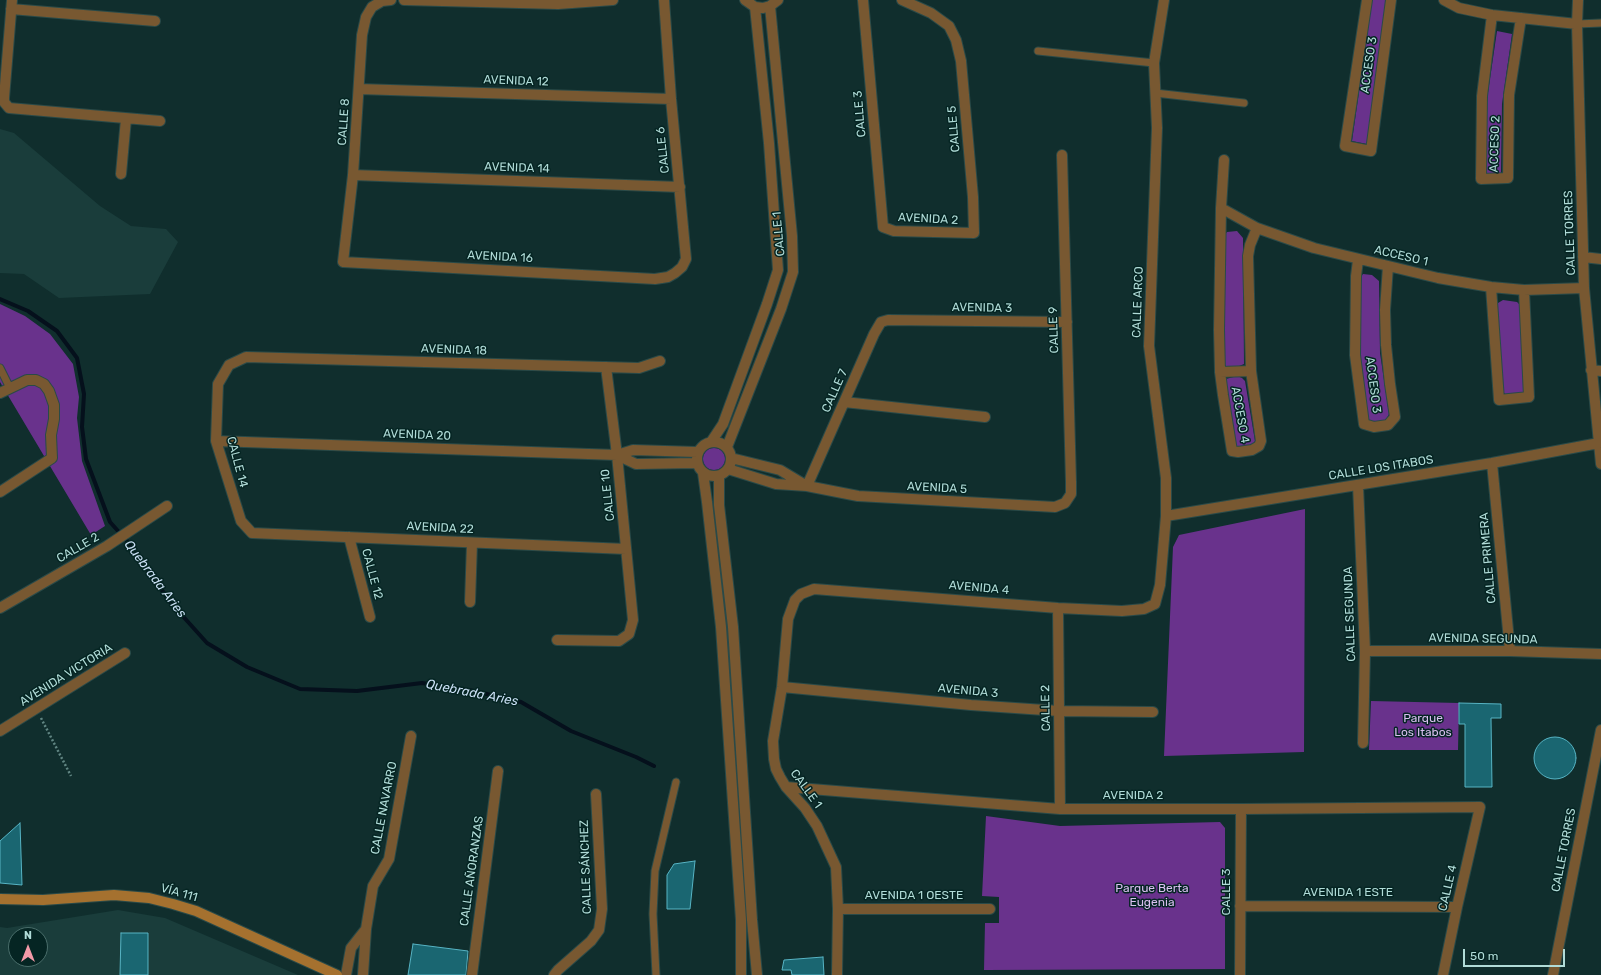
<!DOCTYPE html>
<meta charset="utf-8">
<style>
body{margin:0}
#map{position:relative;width:1601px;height:975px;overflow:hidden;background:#102e2d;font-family:Rubik,sans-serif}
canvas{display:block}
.north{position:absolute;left:8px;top:927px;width:40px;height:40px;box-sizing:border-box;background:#052523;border:1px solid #4a6e6b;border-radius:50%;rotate:0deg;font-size:11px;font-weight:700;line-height:16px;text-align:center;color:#b1dcd8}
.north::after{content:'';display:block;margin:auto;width:14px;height:18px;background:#f39aa8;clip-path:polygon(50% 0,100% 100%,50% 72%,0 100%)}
.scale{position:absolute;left:1463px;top:949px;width:102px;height:18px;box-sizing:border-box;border:2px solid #b1dcd8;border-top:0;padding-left:5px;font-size:12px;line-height:14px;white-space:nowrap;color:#b1dcd8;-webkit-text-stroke:3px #052523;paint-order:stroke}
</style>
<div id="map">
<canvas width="1601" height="975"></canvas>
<div class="north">N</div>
<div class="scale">50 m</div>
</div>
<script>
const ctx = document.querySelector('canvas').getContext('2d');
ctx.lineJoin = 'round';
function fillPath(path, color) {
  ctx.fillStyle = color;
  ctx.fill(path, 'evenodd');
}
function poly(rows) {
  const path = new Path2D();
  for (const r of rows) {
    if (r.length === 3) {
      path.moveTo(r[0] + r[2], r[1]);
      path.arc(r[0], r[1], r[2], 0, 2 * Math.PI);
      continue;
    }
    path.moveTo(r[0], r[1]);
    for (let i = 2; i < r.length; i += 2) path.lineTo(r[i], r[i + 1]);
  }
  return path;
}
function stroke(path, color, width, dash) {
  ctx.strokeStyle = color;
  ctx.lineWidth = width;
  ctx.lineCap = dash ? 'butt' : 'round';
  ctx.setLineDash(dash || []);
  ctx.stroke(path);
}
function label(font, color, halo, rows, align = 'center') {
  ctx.font = font + ' Rubik,sans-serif';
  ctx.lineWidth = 3;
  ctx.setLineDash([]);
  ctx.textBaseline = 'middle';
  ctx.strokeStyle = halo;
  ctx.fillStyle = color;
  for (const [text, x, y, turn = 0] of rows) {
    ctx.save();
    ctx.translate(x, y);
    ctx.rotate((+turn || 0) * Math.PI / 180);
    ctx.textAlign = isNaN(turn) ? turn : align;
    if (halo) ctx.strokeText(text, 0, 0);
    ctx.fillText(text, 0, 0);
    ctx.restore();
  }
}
const built = poly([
 [0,129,14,133,100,206,131,226,166,229,178,242,150,294,59,298,24,274,0,273],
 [118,910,165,918,298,975,0,975,0,927,7,928],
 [16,935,40,935,40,959,16,959]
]);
const green = poly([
 [1372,0,1386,0,1367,144,1352,141],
 [1497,31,1512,34,1502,104,1501,173,1486,173,1487,99],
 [1237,231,1243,238,1244,364,1237,367,1227,367,1223,363,1223,237,1227,232],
 [1363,274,1372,275,1379,281,1380,353,1389,414,1385,422,1372,422,1367,420,1358,354,1360,278],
 [1503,300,1517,302,1520,305,1525,392,1522,395,1506,395,1503,392,1496,307,1498,303],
 [0,304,25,316,50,334,73,364,79,397,77,418,82,461,105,526,91,535,0,382],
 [1237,376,1242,378,1245,381,1255,441,1253,445,1238,449,1234,443,1225,383,1226,379],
 [714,459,11],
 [1305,509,1304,752,1164,756,1173,547,1179,535],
 [1371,701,1459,703,1458,750,1369,750],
 [986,816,1060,826,1220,822,1225,828,1225,969,984,970,985,923,999,923,999,897,982,896]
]);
const stream = poly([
 [0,299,28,311,57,331,77,358,84,394,82,427,86,459,110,522,127,541,171,603,207,643,247,667,300,689,357,691,422,683,474,691,521,702,571,731,636,757,654,766]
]);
const building = poly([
 [1459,703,1501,704,1501,718,1491,718,1492,787,1465,787,1465,724,1459,724,1459,703],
 [1555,758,21],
 [20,823,22,885,0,883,0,841,20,823],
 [695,861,690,909,667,909,667,875,674,864,695,861],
 [121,933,148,933,148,975,120,975,121,933],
 [413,944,468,951,466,975,408,975,413,944],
 [823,957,824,975,792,975,791,970,782,970,784,960,823,957]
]);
const path = poly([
 [41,718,71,776]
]);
const lane = poly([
 [1577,24,1601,23],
 [1038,51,1154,63],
 [1155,93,1244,103],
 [0,368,10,388],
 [656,975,653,914,655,871,676,782]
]);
const street = poly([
 [12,0,4,98,4,102,9,108,160,121],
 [391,0,382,1,372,7,366,17,362,35,353,175,343,262,655,279,668,277,675,273,682,267,686,259,671,99,664,0],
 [404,0,558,4,613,0],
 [745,0,755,7,763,8,770,6,778,0],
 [863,0,883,227,894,231,974,233,973,197,961,61,956,40,949,26,931,13,902,0],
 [1367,0,1345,146,1371,151,1391,0],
 [1444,0,1459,8,1492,15,1577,24],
 [1578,0,1577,24,1584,288,1601,464],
 [11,9,155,21],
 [1492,15,1482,96,1481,179,1508,178,1509,95,1521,18],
 [359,89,671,99],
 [1224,160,1221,208,1219,330,1220,372,1223,395,1232,451,1238,452,1252,450,1259,446,1261,441,1251,371,1248,256,1250,245,1257,228],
 [121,174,126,119],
 [353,175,680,187],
 [1221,208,1257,228,1314,248,1438,278,1491,287,1524,290,1584,288],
 [1583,257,1601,259],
 [1358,260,1356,276,1355,355,1364,424,1374,427,1388,425,1395,417,1390,384,1386,345,1385,310,1388,266],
 [1491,287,1499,400,1529,397,1524,290],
 [1591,370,1601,371],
 [1220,372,1251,371],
 [0,393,27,380,36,380,44,384,49,391,54,405,54,419,51,435,52,458,0,492],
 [844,402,985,417],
 [216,441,617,455,633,450,697,452],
 [714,459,17],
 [711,442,723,424,767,304,778,270,769,143,755,7],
 [727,447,781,309,793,272,792,236,770,6],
 [617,455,636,464,696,463],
 [731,458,780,470,805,485],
 [1492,463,1510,651],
 [728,469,776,484,807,486,858,496,1055,507,1065,503,1071,494,1071,482,1062,155],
 [703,473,707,502,721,627,741,920,741,975],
 [719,476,719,505,733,627,752,920,757,975],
 [1358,485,1365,651,1363,743],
 [807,486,874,334,881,322,888,320,1067,322],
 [1166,516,1492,463,1599,443],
 [349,537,370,617],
 [626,549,252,533,241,521,216,441,218,384,229,365,246,357,639,368,660,361],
 [470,602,472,543],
 [0,608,107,546,167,506],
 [1058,608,1060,809],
 [557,640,619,641,629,634,633,620,617,455,606,367],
 [1365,651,1510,651,1601,654],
 [782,687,971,705,1059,711,1153,712],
 [0,731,125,653],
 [786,787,1060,809,1241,809,1480,807,1457,907,1443,975],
 [1240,906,1457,907],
 [838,909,990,909],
 [346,975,351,948,366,929],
 [363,975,366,929,373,886,389,859,411,736],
 [472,975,498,771],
 [554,975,558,970,591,941,599,930,602,909,596,794],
 [837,975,838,909,836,867,817,826,805,808,786,787,780,777,776,769,774,759,773,741,782,687,788,619,795,600,801,594,814,589,1058,608,1122,611,1144,609,1155,604,1160,585,1166,516,1166,478,1149,346,1157,128,1154,63,1164,0],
 [1240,975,1241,809],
 [1553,975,1601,730]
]);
const secondary = poly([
 [0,899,43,900,114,895,149,898,173,904,196,911,337,975]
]);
const streetNames = [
 ["ACCESO 3",1369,65,-82],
 ["AVENIDA 12",516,81,2],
 ["CALLE 3",860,114,-95],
 ["CALLE 8",344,122,-86],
 ["CALLE 5",954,129,-95],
 ["ACCESO 2",1495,144,-88],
 ["CALLE 6",663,150,-96],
 ["AVENIDA 14",517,168,2],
 ["AVENIDA 2",928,219,3],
 ["CALLE TORRES",1570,233,-92],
 ["CALLE 1",779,234,-95],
 ["ACCESO 1",1401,256,13],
 ["AVENIDA 16",500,257,3],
 ["CALLE ARCO",1138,302,-88],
 ["AVENIDA 3",982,308,1],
 ["CALLE 9",1054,330,-92],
 ["AVENIDA 18",454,350,2],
 ["ACCESO 3",1373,385,83],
 ["CALLE 7",835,391,-66],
 ["ACCESO 4",1240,415,80],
 ["AVENIDA 20",417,435,2],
 ["CALLE 14",237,462,75],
 ["CALLE LOS ITABOS",1381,468,-9],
 ["AVENIDA 5",937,488,3],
 ["CALLE 10",608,495,-96],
 ["AVENIDA 22",440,528,3],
 ["CALLE 2",78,548,-30],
 ["CALLE PRIMERA",1488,558,-95],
 ["CALLE 12",372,574,75],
 ["AVENIDA 4",979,588,5],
 ["CALLE SEGUNDA",1350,614,-92],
 ["AVENIDA SEGUNDA",1483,639,1],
 ["AVENIDA VICTORIA",66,675,-32],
 ["AVENIDA 3",968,691,5],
 ["CALLE 2",1046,708,-91],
 ["CALLE 1",806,789,54],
 ["AVENIDA 2",1133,796],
 ["CALLE NAVARRO",384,808,-79],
 ["CALLE TORRES",1564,850,-79],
 ["CALLE SÁNCHEZ",586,867,-92],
 ["CALLE AÑORANZAS",472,871,-82],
 ["CALLE 4",1448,888,-77],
 ["CALLE 3",1227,892,-90],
 ["VÍA 111",179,893,16],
 ["AVENIDA 1 ESTE",1348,893],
 ["AVENIDA 1 OESTE",914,896]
];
const parkNames = [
 ["Parque",1423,719],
 ["Los Itabos",1423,733],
 ["Parque Berta",1152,889],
 ["Eugenia",1152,903]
];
const waterNames = [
 ["Quebrada Aries",155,579,53],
 ["Quebrada Aries",472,693,11]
];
fillPath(built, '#1a3d3b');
fillPath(green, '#69328c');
stroke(stream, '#05101c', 4);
fillPath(building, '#1a6671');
stroke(building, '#57b4c4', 1);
stroke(lane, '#2a4a48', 9);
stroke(street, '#2a4a48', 12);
stroke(secondary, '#2a4a48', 12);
stroke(path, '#608582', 2.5, [2, 2]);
stroke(lane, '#785831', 7);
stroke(street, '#785831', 10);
stroke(secondary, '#a5712f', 10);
label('12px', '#b1dcd8', '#052523', streetNames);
label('12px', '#dabff0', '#052523', parkNames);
label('italic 13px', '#cadff4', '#052523', waterNames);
</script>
